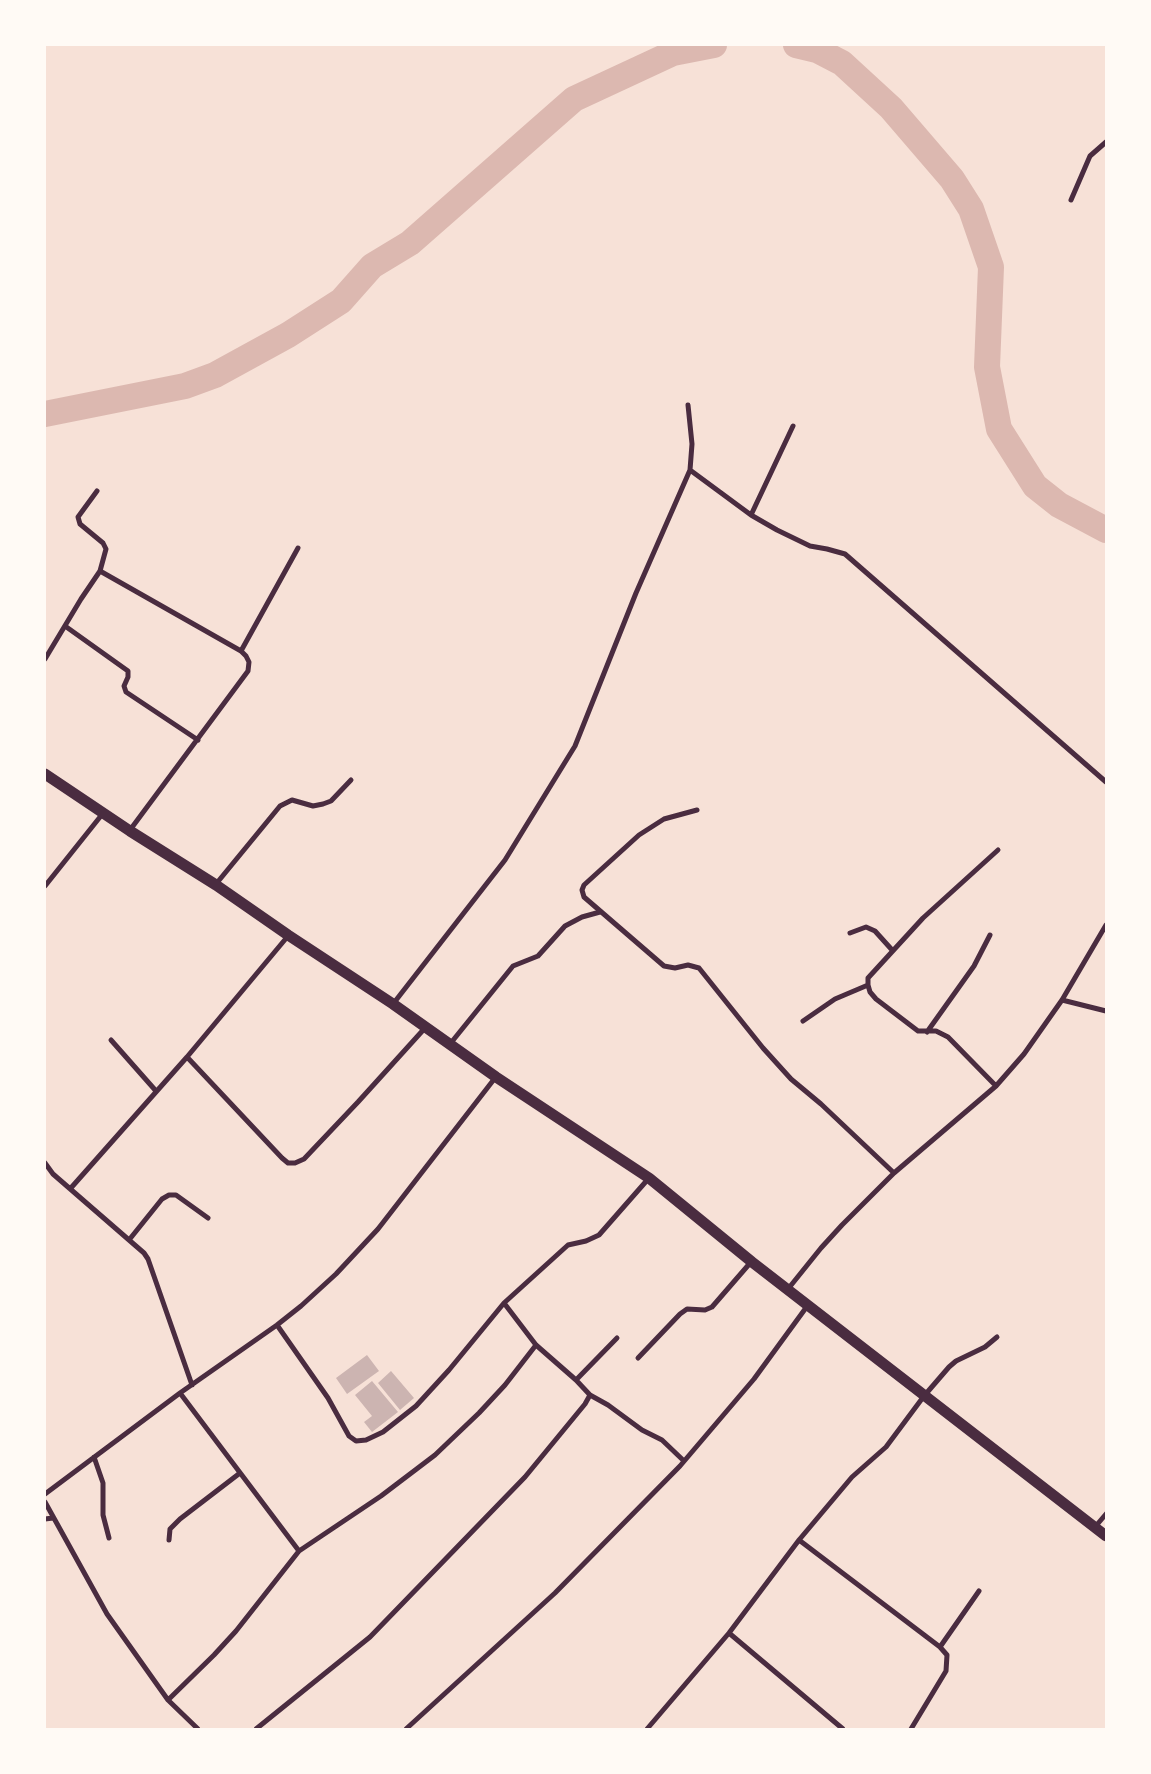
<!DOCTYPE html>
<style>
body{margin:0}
#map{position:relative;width:1151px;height:1774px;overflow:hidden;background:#f7e1d7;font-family:Montserrat,sans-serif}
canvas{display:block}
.frame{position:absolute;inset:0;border:46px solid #fffaf5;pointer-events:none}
</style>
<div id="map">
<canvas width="1151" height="1774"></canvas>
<div class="frame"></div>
</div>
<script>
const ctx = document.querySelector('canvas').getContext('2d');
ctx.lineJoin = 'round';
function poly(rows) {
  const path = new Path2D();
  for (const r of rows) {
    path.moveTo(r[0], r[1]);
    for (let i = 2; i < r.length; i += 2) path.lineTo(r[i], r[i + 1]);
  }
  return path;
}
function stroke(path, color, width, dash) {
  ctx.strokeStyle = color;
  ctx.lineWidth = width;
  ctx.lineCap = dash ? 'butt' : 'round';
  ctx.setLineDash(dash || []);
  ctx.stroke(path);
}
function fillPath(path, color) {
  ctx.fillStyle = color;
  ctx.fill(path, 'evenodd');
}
const river = poly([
 [796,45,817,50,842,63,891,108,952,179,971,209,991,267,987,367,999,429,1035,486,1059,505,1106,530],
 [45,414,185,386,215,375,288,335,341,301,372,266,410,243,574,99,673,53,714,45]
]);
const building = poly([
 [367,1355,379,1371,347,1394,336,1378],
 [391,1371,414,1398,400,1410,378,1383],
 [372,1381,398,1412,372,1432,364,1422,372,1416,355,1395]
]);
const minor = poly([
 [1071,200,1090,156,1106,142],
 [793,426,751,515,777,530,810,546,827,549,845,554,1106,782],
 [690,470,751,515],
 [97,491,78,517,80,524,103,543,106,549,100,571],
 [65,626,128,671,128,677,124,686,126,692,198,740],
 [241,651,298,548],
 [45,659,81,599,100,571,241,651,246,656,249,662,248,671,130,830],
 [697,810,664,819,639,835,584,885,582,890,584,897,664,966,675,968,688,965,699,968,763,1048,791,1079,821,1104,894,1173],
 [216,884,280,806,292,800,313,806,323,804,331,801,351,780],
 [45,886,104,812],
 [850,933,866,927,875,931,893,951],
 [1062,1000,1106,1011],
 [393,1004,505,860,575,746,636,593,690,470,692,444,688,405],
 [803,1021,835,999,868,985],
 [927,1032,974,966,990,935],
 [111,1040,156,1091],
 [450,1044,513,966,538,956,565,926,582,917,600,912],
 [187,1057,282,1158,288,1163,295,1163,304,1159,358,1102,425,1028],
 [996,1086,948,1037,936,1031,918,1031,876,999,870,992,868,985,868,978,923,918,998,850],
 [45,1163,53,1174,144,1253,148,1259,192,1385],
 [70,1189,187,1057,288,936],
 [129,1240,162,1199,169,1195,176,1195,208,1218],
 [788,1289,821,1248,842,1225,894,1173,996,1086,1024,1054,1062,1000,1106,925],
 [277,1325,328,1398,349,1436,356,1441,366,1440,383,1432,416,1406,449,1370,504,1303,568,1245,586,1241,599,1235,649,1178],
 [638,1358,680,1314,687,1309,705,1310,712,1307,751,1262],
 [576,1380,617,1338],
 [180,1393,299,1551],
 [590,1395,608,1405,642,1430,662,1440,684,1461],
 [94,1457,103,1483,103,1515,109,1538],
 [45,1494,180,1393,277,1325,301,1306,336,1274,378,1229,495,1078],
 [45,1502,107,1614,168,1700,198,1729],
 [45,1519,53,1518],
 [1095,1527,1106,1514],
 [169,1540,170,1529,180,1519,240,1473],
 [799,1540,940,1647,947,1655,946,1671,911,1729],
 [729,1633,843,1729],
 [940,1647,979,1591],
 [168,1700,214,1655,236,1631,299,1551,381,1496,435,1455,479,1413,505,1385,536,1345],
 [256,1729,370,1637,525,1477,585,1404,590,1395,576,1380,536,1345,504,1303],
 [406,1729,555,1593,680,1466,754,1379,808,1305],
 [647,1729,729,1633,799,1540,852,1477,886,1447,924,1396,949,1367,956,1361,985,1347,997,1337]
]);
const trunk = poly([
 [45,774,130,831,216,885,288,935,393,1004,496,1077,649,1178,752,1262,1106,1536]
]);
stroke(river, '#dcb8b0', 26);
fillPath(building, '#ccb4b1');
stroke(minor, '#4a2c40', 5);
stroke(trunk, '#4a2c40', 11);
</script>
